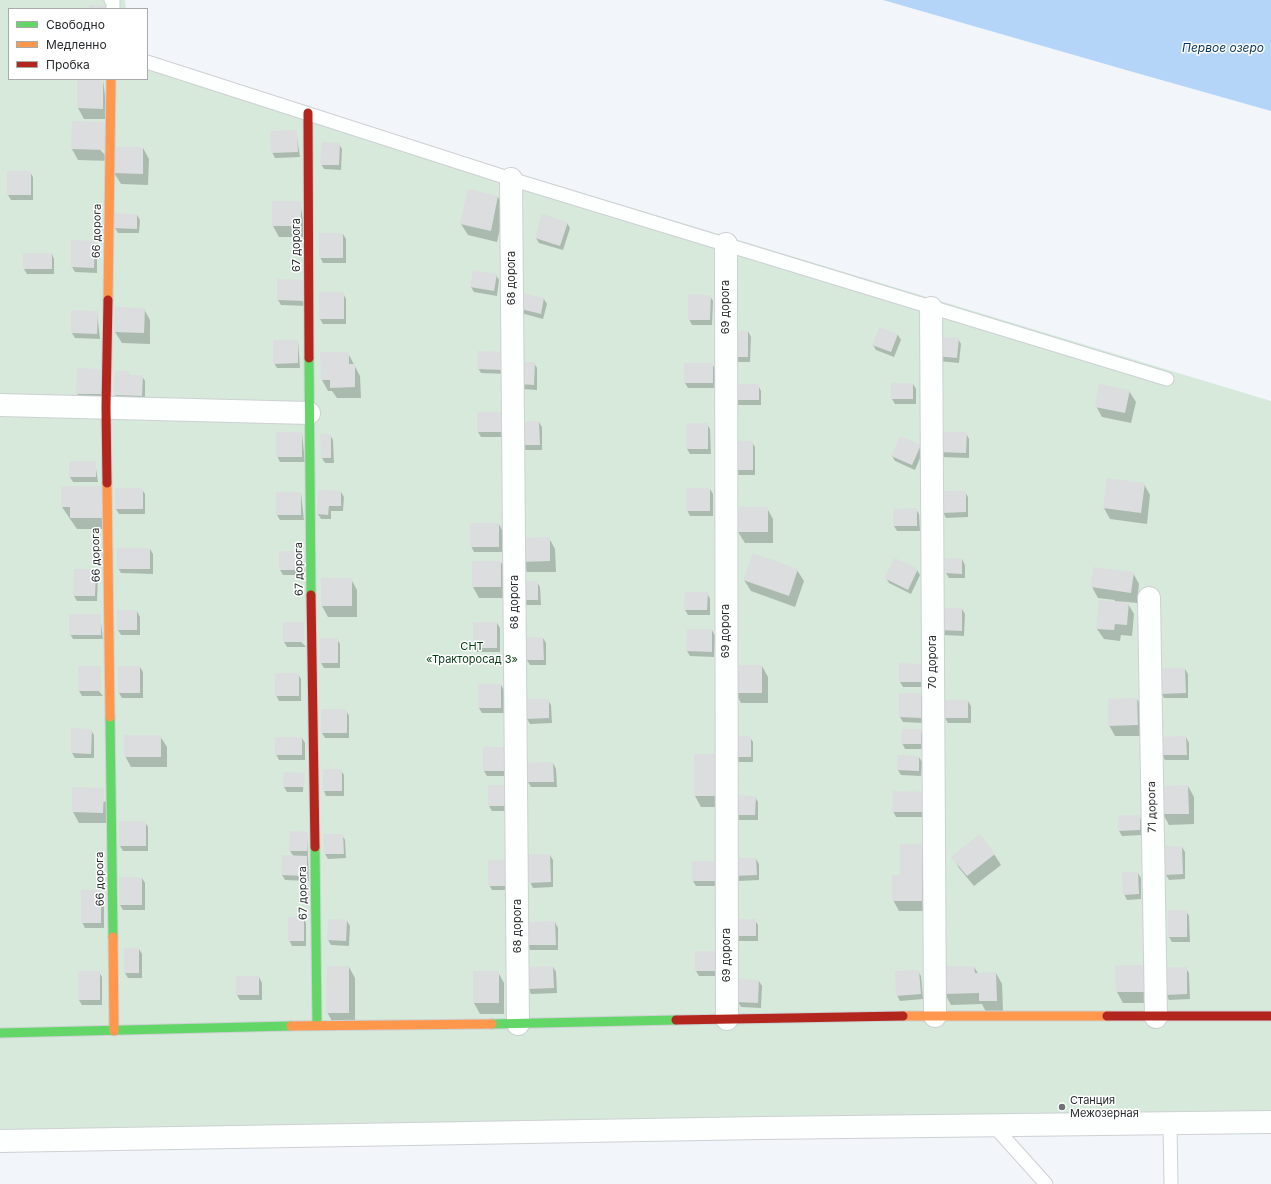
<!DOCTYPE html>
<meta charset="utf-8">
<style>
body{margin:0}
#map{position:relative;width:1271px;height:1184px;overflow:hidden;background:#f2f6fa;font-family:Inter,sans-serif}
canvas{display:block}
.legend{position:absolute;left:8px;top:8px;width:140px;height:72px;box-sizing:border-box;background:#fff;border:1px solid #a9aaab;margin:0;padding:5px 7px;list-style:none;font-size:12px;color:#282b2e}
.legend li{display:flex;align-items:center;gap:8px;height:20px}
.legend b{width:20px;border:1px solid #a9aaab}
</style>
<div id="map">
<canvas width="1271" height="1184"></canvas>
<ul class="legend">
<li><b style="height:5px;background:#63d668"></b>Свободно</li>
<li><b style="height:5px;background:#ff974d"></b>Медленно</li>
<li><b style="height:5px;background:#b3261e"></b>Пробка</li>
</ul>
</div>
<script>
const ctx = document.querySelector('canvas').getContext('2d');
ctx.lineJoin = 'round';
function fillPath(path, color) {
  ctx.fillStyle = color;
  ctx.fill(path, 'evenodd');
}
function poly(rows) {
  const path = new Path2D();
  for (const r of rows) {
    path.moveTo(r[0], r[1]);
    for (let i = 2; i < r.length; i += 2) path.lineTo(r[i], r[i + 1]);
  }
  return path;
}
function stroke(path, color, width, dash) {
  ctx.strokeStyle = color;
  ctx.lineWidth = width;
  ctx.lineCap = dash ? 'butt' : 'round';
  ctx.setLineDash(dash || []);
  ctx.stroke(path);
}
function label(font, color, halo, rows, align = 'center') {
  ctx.font = font + ' Inter,sans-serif';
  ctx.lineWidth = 3;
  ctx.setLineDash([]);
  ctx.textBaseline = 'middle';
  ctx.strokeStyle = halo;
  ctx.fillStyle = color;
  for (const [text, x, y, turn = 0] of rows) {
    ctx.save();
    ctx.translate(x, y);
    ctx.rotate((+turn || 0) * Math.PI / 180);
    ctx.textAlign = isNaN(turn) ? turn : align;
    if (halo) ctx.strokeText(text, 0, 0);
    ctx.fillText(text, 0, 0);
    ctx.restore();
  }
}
const green = poly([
 [0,0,125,0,126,9,9,9,9,79,147,79,147,58,434,148,1271,401,1271,1113,0,1132]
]);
const water = poly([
 [883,0,1271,0,1271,111,1133,72]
]);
const shadow = poly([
 [103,80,108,119,84,119,78,108],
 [73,122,111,161,78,160,72,149],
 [296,131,300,157,275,158,272,152],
 [339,144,342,149,341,170,324,169,321,164],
 [143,148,149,159,148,185,121,184,114,173],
 [30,172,33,177,33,200,11,200,8,195],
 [469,191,498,197,504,208,497,242,468,235,461,224],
 [300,202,306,237,279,237,273,226],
 [137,215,140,220,139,233,118,233,115,228],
 [567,223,570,228,563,250,539,243,536,238],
 [343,234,346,239,346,263,323,263,320,257],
 [72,241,94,242,97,247,97,273,75,272,72,267],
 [24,254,52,254,54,259,54,274,27,274,24,269],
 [496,275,499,280,497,296,474,292,471,287],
 [278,280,308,306,281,305,278,300],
 [320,293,343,293,346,299,346,324,323,324,320,319],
 [521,294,544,299,547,304,543,319,521,313],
 [710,296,713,301,712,325,692,325,689,319],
 [144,309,150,320,150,344,122,343,115,332],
 [72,311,97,312,100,339,75,338,72,333],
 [880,328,898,335,901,340,894,357,876,350,873,345],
 [748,331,751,337,750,362,735,362],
 [958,339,961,344,959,363,939,361,936,356],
 [298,341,300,368,277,368,274,363],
 [348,353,360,376,361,398,337,398,332,391,328,391,322,380],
 [505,353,507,374,481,373,478,368],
 [534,363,537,368,537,390,522,389,519,384],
 [712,364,715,369,715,388,688,388,685,383],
 [128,372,130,376,142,376,145,381,145,401,118,400,115,395],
 [104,375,103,399,80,399,77,393],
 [892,384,913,384,916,389,916,404,895,404,892,399],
 [758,385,761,391,761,405,735,405,732,400],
 [1129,391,1136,402,1131,423,1102,417,1096,406],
 [503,413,506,437,481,437,478,432],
 [539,422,542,427,542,450,525,450,522,445],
 [687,424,707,424,710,429,711,454,690,454,687,449],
 [302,433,305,462,280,462,277,456],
 [966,433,969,439,969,458,942,457,939,452],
 [321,435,330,435,333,440,334,463,325,463,322,458],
 [752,442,755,447,755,475,733,475],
 [920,446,923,451,915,470,895,461,892,456],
 [70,462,95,462,98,482,73,482,70,477],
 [1144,484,1150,495,1147,524,1110,519,1104,508],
 [102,487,108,529,77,529,62,507],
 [142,489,145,494,145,514,119,514,116,509],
 [710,489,713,494,713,516,690,516,687,510],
 [341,492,344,497,343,511,331,511,331,519,321,519,318,514],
 [965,492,968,497,968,517,946,518,943,512],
 [301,493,304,520,280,520,277,515],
 [738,508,767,508,773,519,773,543,745,543,738,532],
 [916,509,919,514,920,531,897,531,894,526],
 [499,524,502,530,502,552,474,552,471,546],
 [549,538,555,549,556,572,527,572,521,561],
 [150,549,153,554,153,574,121,573,118,568],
 [302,552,305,575,283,575,280,570],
 [962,559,965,565,965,578,949,578,946,573],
 [473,562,501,562,507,573,507,598,479,598,473,587],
 [95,570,98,575,97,601,77,601,74,596],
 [797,570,804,581,795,607,751,591,744,580],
 [917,570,920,575,911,594,889,583,886,578],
 [1133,573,1139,584,1137,603,1127,602,1134,614,1132,636,1121,635,1120,641,1104,639,1097,629,1115,600,1098,598,1092,587],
 [351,579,357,590,357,617,328,617,322,606],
 [537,582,540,587,541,605,525,605,522,600],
 [707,593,710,599,710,615,688,615,685,610],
 [962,609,965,614,964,636,943,635,940,630],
 [137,611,140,617,140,635,121,635,118,630],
 [100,615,103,639,73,639,70,634],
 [497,623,500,628,500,652,477,652,474,647],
 [284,624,306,647,287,647,284,642],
 [688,630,712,630,715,636,714,657,690,656,687,651],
 [527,638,543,638,546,643,546,665,530,665,527,660],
 [337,639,340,644,340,668,324,668,321,663],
 [921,665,924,670,924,687,903,687,900,682],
 [762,666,768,677,768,703,741,703,735,692],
 [79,667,103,696,82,696,79,691],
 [140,667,143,672,143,698,122,698,119,693],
 [1185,669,1188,674,1188,698,1164,698,1161,693],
 [298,674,301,679,301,701,279,701,276,695],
 [501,685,504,690,504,713,482,713,479,708],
 [920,694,923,699,923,723,903,722,900,717],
 [1137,699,1143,710,1143,736,1115,736,1109,725],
 [548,700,551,705,552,723,530,724,527,719],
 [968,701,971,706,971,723,948,723,945,718],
 [346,710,349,716,349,738,325,738,322,733],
 [91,730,94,735,94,758,75,758,72,753],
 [920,730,923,735,923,749,905,749,902,743],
 [160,736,167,747,167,767,131,767,125,756],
 [750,737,753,742,753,762,735,762,732,757],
 [1186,737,1189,743,1189,760,1165,760,1162,755],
 [302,738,305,743,305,760,279,760,276,754],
 [484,748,509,776,487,776,484,771],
 [899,756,919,757,922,762,921,776,901,775,898,770],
 [553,763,556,769,557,787,531,787,528,782,528,764],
 [724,766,724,807,701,807,695,796],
 [341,770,344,775,344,796,326,796,324,791],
 [304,774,303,792,287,792,284,787],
 [489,786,512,811,492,811,489,806],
 [1188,786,1194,797,1194,824,1169,825,1163,814],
 [924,793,927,817,896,817,893,811],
 [755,797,758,802,758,820,738,820,735,814],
 [110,800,109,823,79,823,73,812],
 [1139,816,1142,821,1142,835,1122,836,1119,831],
 [145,822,148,827,148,851,123,851,120,846],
 [307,833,309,881,285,880,282,875,294,857,290,851],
 [342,835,345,840,346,858,328,859,325,854],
 [921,845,928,856,928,911,899,911,893,900,901,876],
 [1182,847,1185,852,1185,879,1169,880,1166,875],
 [994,854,1001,865,974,886,959,868,953,857],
 [550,855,553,860,553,887,533,888,530,882],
 [756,859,759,864,759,880,738,881,735,875],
 [693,862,722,867,722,886,696,886,693,881],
 [514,866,514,890,492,890,489,885],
 [1138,873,1141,878,1141,899,1127,900,1124,894],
 [142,878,145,883,145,910,123,910,120,905],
 [101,891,104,897,104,928,85,928,82,922],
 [1186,911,1189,916,1190,942,1172,942,1169,937],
 [303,918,306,923,306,946,292,946,289,940],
 [755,920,758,925,758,941,738,941,735,936],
 [347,921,350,926,349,946,331,945,328,940],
 [555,922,558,928,558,950,530,950,527,945],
 [139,949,142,954,142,978,128,978,125,973],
 [718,952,721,976,699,976,696,971],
 [1116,966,1144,966,1150,977,1150,1003,1123,1003,1117,992],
 [349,967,355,978,355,1023,333,1023,327,1012],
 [553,967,556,972,557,993,531,994,528,988],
 [974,967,978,973,996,973,1002,984,1003,1011,986,1012,982,1004,951,1005,945,994],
 [1186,968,1189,973,1190,999,1169,1000,1166,995],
 [918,971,921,976,923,999,900,1001,897,995],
 [99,972,102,977,102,1005,82,1005,79,1000],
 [498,972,504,983,504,1014,480,1014,474,1003],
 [259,977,262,983,262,1000,240,1000,237,995],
 [759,981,762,986,761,1008,741,1007,738,1002]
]);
const building = poly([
 [89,5,106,6,106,9,89,9],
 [77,79,103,79,103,109,77,108],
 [72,121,106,122,105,150,71,149],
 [297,130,298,152,271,153,270,131],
 [322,142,340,143,339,165,320,165],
 [114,147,143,147,143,174,113,173],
 [7,171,31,171,31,195,7,195],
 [468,189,498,196,491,231,460,224],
 [272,201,301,201,301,226,272,226],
 [114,213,137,214,137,229,114,228],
 [542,214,568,222,560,246,535,238],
 [319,233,343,233,343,258,319,258],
 [71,240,95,241,94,268,71,267],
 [23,253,52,253,52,269,23,269],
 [473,270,497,274,494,291,470,287],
 [277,279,306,280,306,301,277,300],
 [319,292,344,292,344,319,319,319],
 [520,292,544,298,541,314,517,308],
 [688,294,711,295,710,320,688,320],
 [115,307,145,308,144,333,114,332],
 [71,310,98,311,97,334,71,333],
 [880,327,898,334,891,352,872,345],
 [731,330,748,331,748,357,731,357],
 [936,337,959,338,957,358,935,356],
 [273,340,298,340,298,363,273,364],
 [478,351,505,352,504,370,477,369],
 [320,352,349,352,349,364,355,364,355,387,330,388,330,380,321,380],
 [519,362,535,362,534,385,518,384],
 [684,363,713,363,713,383,684,383],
 [77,368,101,369,101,394,76,394],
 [115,371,129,371,129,375,143,375,142,396,114,395],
 [891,383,913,383,913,399,891,399],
 [731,384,759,384,759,400,731,400],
 [1099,384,1130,390,1125,413,1095,407],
 [477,412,503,412,503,432,477,432],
 [539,421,540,445,521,445,521,422],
 [686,423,708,423,708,449,686,449],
 [276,432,302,432,302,457,276,457],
 [938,432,967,432,966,453,938,452],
 [320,434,331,434,331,458,321,458],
 [900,436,921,445,912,465,891,456],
 [729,441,753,441,753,470,729,470],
 [69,461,96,461,96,477,69,477],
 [1107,478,1145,483,1141,513,1103,508],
 [61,486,103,486,103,518,70,518,70,507,61,507],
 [115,488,143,488,143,509,115,509],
 [686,488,710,488,710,511,686,511],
 [318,490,341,491,341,506,329,506,328,515,317,514],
 [941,491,966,491,966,512,942,513],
 [276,492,301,492,301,515,276,515],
 [737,507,768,507,768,532,737,532],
 [917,508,917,526,893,526,893,509],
 [470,523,499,523,499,547,470,547],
 [550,537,550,561,520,562,520,538],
 [117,548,150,548,150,569,117,569],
 [279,551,303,551,303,570,279,570],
 [753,553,798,569,789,596,743,580],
 [895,558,918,569,908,590,884,578],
 [945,558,962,558,962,574,945,573],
 [472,561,501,561,501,587,472,587],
 [1093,567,1134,572,1131,593,1091,587],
 [74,569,96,569,95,596,73,596],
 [321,578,352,578,352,606,321,606],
 [521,581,538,581,538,600,521,600],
 [685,592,708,592,707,610,684,610],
 [1099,600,1129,602,1127,625,1115,624,1114,630,1096,629],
 [940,608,962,608,962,631,939,630],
 [117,610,137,610,137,630,117,630],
 [69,614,101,614,101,635,69,635],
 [283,622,304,622,304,642,283,642],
 [473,622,497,622,497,648,473,648],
 [687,629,712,629,712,652,686,651],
 [526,637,543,637,544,660,526,660],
 [320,638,338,638,338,663,320,663],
 [899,663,922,664,921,682,899,682],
 [734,665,762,665,762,693,734,693],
 [78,666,101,666,101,691,78,691],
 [118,666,140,666,140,693,118,693],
 [1159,668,1185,668,1186,693,1160,694],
 [275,673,299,673,299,696,275,696],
 [478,684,501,684,501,708,478,708],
 [899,693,921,693,921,718,899,717],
 [1137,698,1138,725,1108,726,1108,699],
 [526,699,549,699,549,718,526,719],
 [944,700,968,700,968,718,944,718],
 [321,709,347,709,347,733,321,733],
 [71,728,92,729,91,754,71,753],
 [902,729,921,729,921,744,901,744],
 [124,735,161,735,161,757,124,757],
 [731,736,751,736,751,757,731,757],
 [1186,736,1187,755,1161,755,1160,737],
 [275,737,302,737,302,755,275,755],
 [483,747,507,747,507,771,483,771],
 [694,754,718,754,718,796,694,796],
 [898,755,919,756,919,771,897,770],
 [553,762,554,782,527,782,527,763],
 [323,769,342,769,342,791,323,791],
 [284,772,305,773,304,787,283,787],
 [488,785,509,785,509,806,488,806],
 [1188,785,1189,814,1162,814,1161,786],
 [72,787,104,788,103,813,72,812],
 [893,791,925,792,924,812,892,812],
 [734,795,756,796,755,815,734,815],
 [1118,815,1140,815,1140,830,1118,831],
 [119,821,146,821,146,846,119,846],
 [290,831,308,832,307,851,289,851],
 [323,834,343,834,344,854,324,854],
 [980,834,995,854,967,876,951,857],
 [900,844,922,844,922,901,892,901,892,875,900,875],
 [1164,846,1182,846,1183,874,1165,875],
 [528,854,550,854,551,882,529,883],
 [282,855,307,856,307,876,281,875],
 [734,858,756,858,757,875,734,876],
 [488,860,512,860,512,886,488,886],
 [692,861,719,861,719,881,692,881],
 [1122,872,1138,872,1139,894,1123,895],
 [119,877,142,877,142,905,119,905],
 [81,890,101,890,101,923,81,923],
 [1168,910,1187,910,1187,937,1168,937],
 [288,917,304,917,304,941,288,941],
 [328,919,347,920,346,941,327,940],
 [734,919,756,919,756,936,734,936],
 [555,921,556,945,526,945,525,922],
 [124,948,139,948,139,973,124,973],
 [695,951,718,951,718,971,695,971],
 [1115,965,1144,965,1145,992,1116,992],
 [327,966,349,966,349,1013,326,1013],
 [553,966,554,988,527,989,526,967],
 [943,966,974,966,975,973,996,972,997,1001,979,1001,979,993,944,994],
 [1164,967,1187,967,1187,994,1165,995],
 [919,970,921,994,896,996,895,971],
 [78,971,100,971,100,1000,78,1000],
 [473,971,499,971,499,1003,473,1003],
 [236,976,259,976,259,995,236,995],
 [737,979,759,980,758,1003,737,1002]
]);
const lane = poly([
 [111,0,113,1,113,9],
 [147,62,511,179,1167,379],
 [1170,1123,1171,1184],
 [993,1125,1046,1184]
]);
const street = poly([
 [511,179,518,1024],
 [726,244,727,1019],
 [931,308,935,1016],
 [0,405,309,413],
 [1149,598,1156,1017],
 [0,1141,762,1128,1271,1122]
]);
const fast = poly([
 [309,358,311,595],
 [110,717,113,937],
 [315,847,317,1025],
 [492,1024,676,1020],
 [0,1033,291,1026]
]);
const slow = poly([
 [108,300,111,79],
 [107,483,110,717],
 [113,937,114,1031],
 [903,1016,1107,1016],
 [291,1026,492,1024]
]);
const jam = poly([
 [308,113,309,358],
 [107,483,106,407,108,300],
 [311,595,315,847],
 [1107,1016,1271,1016],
 [676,1020,903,1016]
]);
const markers = [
 [1062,1107,4,"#6f7275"]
];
const streetNames = [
 ["66 дорога",97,231,-89],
 ["67 дорога",297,245,-90],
 ["68 дорога",512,278,-90],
 ["69 дорога",726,307,-90],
 ["66 дорога",96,555,-91],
 ["67 дорога",299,569,-91],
 ["68 дорога",515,602,-90],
 ["69 дорога",726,631,-90],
 ["70 дорога",933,662,-90],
 ["71 дорога",1152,807,-91],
 ["66 дорога",100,879,-91],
 ["67 дорога",303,893,-91],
 ["68 дорога",518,926,-90],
 ["69 дорога",727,955,-90]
];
const parkNames = [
 ["СНТ",472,647],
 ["«Тракторосад 3»",472,660]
];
const poiNames = [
 ["Станция",1070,1101],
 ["Межозерная",1070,1114]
];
const waterNames = [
 ["Первое озеро",1223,48]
];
fillPath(green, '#d6e9db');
fillPath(water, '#b5d5f8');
fillPath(shadow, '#0003');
fillPath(building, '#dcddde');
stroke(lane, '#cdd1d3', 15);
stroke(street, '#cdd1d3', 24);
stroke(fast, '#cdd1d3', 11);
stroke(slow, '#cdd1d3', 11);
stroke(jam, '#cdd1d3', 11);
stroke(lane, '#fdfefe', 13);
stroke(street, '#fdfefe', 22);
stroke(fast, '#63d668', 9);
stroke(slow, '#ff974d', 9);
stroke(jam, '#b3261e', 9);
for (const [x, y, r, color] of markers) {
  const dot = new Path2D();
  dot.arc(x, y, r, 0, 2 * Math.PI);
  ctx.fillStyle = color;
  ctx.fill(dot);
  stroke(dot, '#fff', 1.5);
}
label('11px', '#282b2e', '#fff', streetNames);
label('11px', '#043b10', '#fff', parkNames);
label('11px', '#282b2e', '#fff', poiNames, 'left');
label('italic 12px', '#04355f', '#fff', waterNames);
</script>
